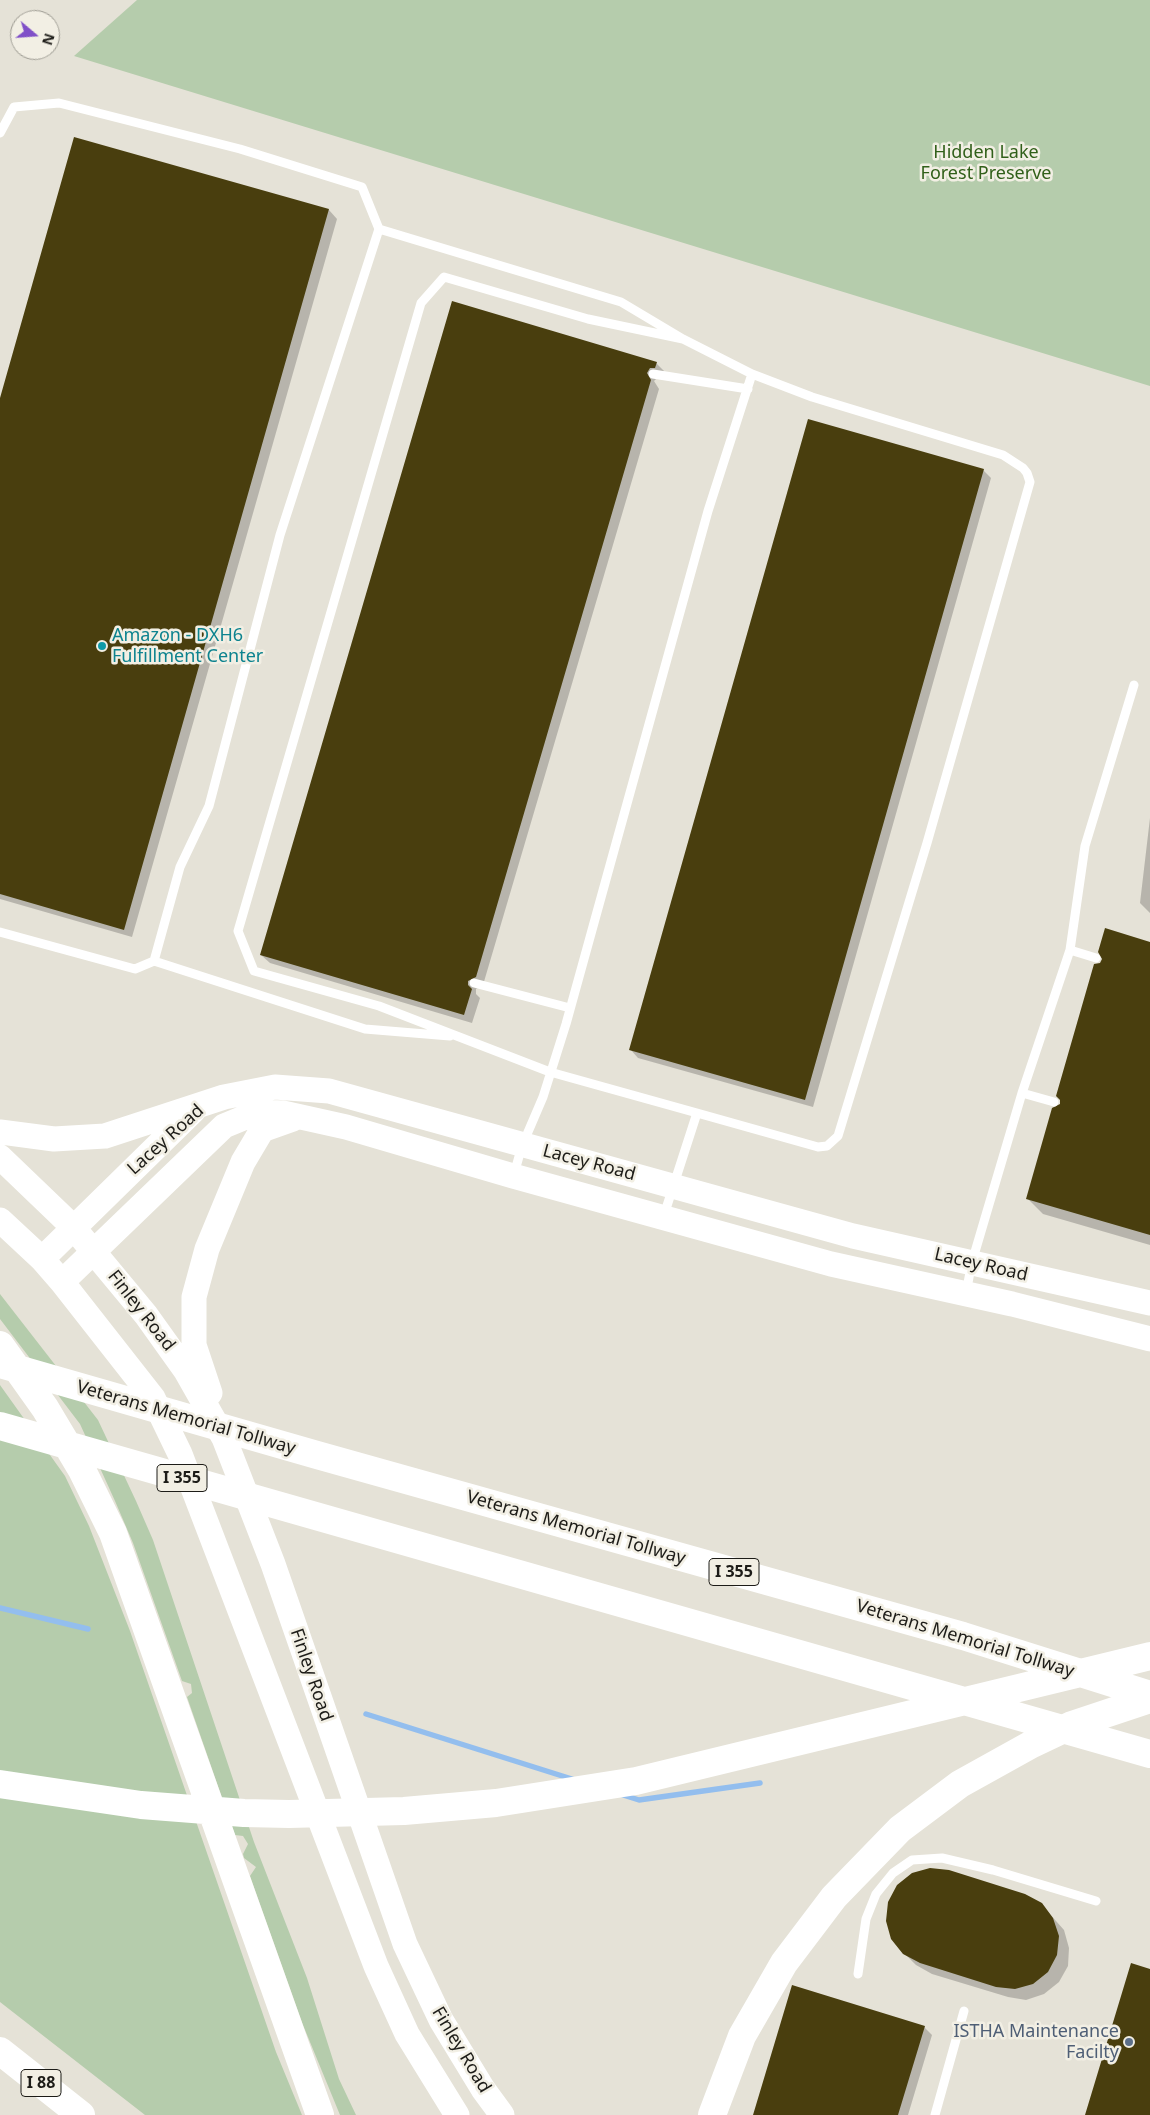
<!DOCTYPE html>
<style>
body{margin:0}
#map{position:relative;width:1150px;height:2115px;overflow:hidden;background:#e5e2d7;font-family:"Noto Sans",sans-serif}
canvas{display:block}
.north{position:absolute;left:10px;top:10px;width:50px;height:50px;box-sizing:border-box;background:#f2efe4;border:1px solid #9d9b92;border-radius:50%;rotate:108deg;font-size:14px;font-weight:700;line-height:20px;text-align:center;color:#1d1c18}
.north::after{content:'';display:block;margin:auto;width:18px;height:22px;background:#8050c8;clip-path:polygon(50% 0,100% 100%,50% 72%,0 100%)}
</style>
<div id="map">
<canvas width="1150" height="2115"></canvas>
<div class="north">N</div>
</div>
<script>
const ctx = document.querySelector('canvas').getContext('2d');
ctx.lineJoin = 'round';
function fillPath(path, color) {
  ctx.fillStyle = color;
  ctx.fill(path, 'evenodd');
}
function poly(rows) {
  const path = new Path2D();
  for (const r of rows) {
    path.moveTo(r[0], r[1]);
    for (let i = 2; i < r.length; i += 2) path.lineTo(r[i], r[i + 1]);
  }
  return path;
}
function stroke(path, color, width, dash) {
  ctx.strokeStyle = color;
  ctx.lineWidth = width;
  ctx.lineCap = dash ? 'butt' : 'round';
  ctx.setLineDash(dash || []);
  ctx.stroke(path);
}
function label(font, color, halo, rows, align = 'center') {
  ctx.font = font + ' "Noto Sans",sans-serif';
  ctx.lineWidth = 5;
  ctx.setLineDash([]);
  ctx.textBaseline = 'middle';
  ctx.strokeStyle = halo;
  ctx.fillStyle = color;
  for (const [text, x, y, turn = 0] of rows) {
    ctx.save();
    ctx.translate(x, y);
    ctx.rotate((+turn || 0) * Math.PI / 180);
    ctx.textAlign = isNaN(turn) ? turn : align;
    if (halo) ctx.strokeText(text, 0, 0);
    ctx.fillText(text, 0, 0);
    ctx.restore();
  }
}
const green = poly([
 [137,0,1150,0,1150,386,74,56],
 [0,1294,98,1420,136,1501,153,1540,254,1842,307,1978,339,2079,356,2115,340,2115,303,2025,250,1876,256,1867,244,1858,243,1854,248,1844,243,1836,235,1835,187,1697,192,1693,191,1684,182,1681,133,1543,115,1501,80,1424,0,1319],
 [0,1385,65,1476,89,1526,130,1631,276,2052,302,2115,145,2115,0,2002]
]);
const shadow = poly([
 [75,138,329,210,337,219,132,937,0,899,0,402],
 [453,303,656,363,664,371,663,376,659,376,654,381,659,389,483,985,476,989,476,994,480,998,472,1023,270,963,261,955],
 [983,470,991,478,813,1107,638,1058,630,1049],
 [1150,818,1150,913,1140,903],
 [1150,943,1150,1245,1043,1214,1027,1198,1061,1105],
 [1041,1904,1064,1930,1069,1948,1068,1966,1059,1982,1044,1994,1026,2000,1008,1997,932,1974,916,1965,904,1953],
 [924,2027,932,2035,908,2115,754,2115]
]);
const stream = poly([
 [0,1608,88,1629],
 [366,1714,575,1780],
 [620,1794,639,1800,760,1783]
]);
const building = poly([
 [74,137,329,209,124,930,0,894,0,398],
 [452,301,657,362,655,368,650,368,647,373,651,380,476,977,468,981,468,985,472,989,464,1015,260,955],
 [808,419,984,469,805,1100,629,1050],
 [1105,928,1150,942,1150,1235,1026,1199,1052,1108,1060,1104,1060,1100,1056,1096,1094,964,1100,963,1102,959,1098,952],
 [930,1868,949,1870,1025,1894,1042,1903,1053,1918,1059,1936,1057,1955,1048,1972,1033,1984,1015,1989,996,1987,920,1963,903,1954,891,1939,886,1921,888,1902,897,1885,912,1873],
 [1131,1963,1150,1969,1150,2115,1085,2115],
 [792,1985,925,2026,898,2115,753,2115]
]);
const service = poly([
 [0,133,14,107,59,103,240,149,362,187,379,229,280,535,209,806,180,867,154,961,135,969,0,932],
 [379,229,621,302,683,339,752,374],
 [683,339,588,319,444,277,421,303,238,931,254,971,379,1006,550,1072,697,1113],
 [653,374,748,389],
 [1070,950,1096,958],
 [154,961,365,1029,450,1036],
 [474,983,570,1008],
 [1022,1093,1054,1102],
 [514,1174,522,1146,543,1097,566,1024,708,511,752,374,812,397,1003,455,1023,468,1027,473,1030,482,927,843,838,1136,827,1146,818,1147,697,1113,664,1215],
 [966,1293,972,1262,1022,1093,1070,950,1085,846,1134,685],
 [858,1974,866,1919,876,1894,893,1873,912,1860,942,1858,993,1870,1096,1901],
 [935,2115,964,2011]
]);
const secondary = poly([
 [0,1132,54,1139,105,1136,224,1097,275,1087,329,1091,853,1236,1150,1303],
 [0,1157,73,1227,146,1315,186,1371,224,1438,273,1564,405,1944,441,2020,483,2089,502,2115],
 [0,1220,42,1259,62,1282,153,1398,180,1454,376,1966,407,2034,457,2115],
 [42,1259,193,1111],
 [62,1282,224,1126,258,1112,283,1113,346,1127,513,1176,831,1264,1012,1304,1150,1339],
 [210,1393,194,1345,194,1297,207,1249,243,1162,262,1130,293,1119]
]);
const motorway = poly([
 [0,1345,45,1408,82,1470,113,1533,320,2115],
 [0,1364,317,1455,963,1636,1150,1695],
 [0,1426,1150,1754],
 [0,1784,141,1805,244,1813,289,1814,404,1811,496,1803,636,1781,1150,1656],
 [0,2051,81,2115],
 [712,2115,742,2036,784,1963,834,1897,900,1829,960,1784,1032,1744,1072,1725,1150,1699]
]);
const markers = [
 [102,646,5,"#0f9aa8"],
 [1129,2042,5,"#5c6f8a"]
];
const shields = [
 [182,1478,50],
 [734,1572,50],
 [41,2083,40]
];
const shieldNames = [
 ["I 355",182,1478],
 ["I 355",734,1572],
 ["I 88",41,2083]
];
const parkNames = [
 ["Hidden Lake",986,153],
 ["Forest Preserve",986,174]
];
const cultureNames = [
 ["Amazon - DXH6",112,636],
 ["Fulfillment Center",112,657]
];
const streetNames = [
 ["Lacey Road",166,1140,-42],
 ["Lacey Road",589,1163,15],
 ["Lacey Road",981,1265,13],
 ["Finley Road",141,1311,52],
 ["Veterans Memorial Tollway",186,1418,16],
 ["Veterans Memorial Tollway",576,1528,16],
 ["Veterans Memorial Tollway",965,1639,17],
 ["Finley Road",311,1675,71],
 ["Finley Road",461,2050,59]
];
const serviceNames = [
 ["ISTHA Maintenance",1119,2032],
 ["Facilty",1119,2053]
];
fillPath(green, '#b5ccac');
fillPath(shadow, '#0003');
stroke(stream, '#93beee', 5.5);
fillPath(building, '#493e0e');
stroke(service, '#fff', 9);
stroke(secondary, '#fff', 25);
stroke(motorway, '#fff', 28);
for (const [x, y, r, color] of markers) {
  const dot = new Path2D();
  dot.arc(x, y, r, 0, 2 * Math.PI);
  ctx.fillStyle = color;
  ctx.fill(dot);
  stroke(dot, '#f2efe4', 2);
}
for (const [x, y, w] of shields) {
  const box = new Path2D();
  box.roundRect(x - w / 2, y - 13.5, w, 27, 4);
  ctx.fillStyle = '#f2efe4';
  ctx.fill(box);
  stroke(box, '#1d1c18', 1);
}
label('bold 16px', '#1d1c18', null, shieldNames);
label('18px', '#31601a', '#f2efe4', parkNames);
label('18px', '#0d838f', '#f2efe4', cultureNames, 'left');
label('18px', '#1d1c18', '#f2efe4', streetNames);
label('18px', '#4e5e75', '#f2efe4', serviceNames, 'right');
</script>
